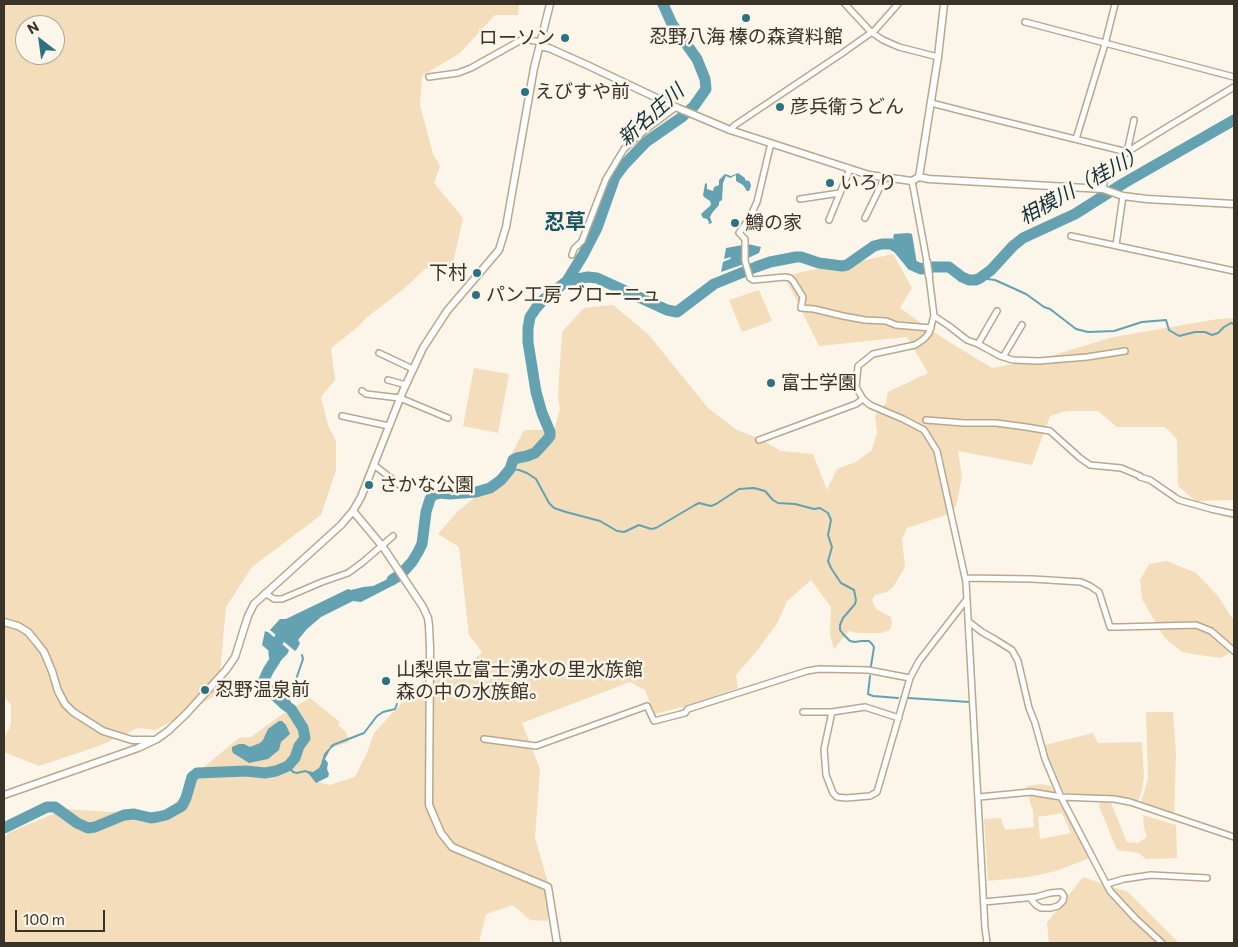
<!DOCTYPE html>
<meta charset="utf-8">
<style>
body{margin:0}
#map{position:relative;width:1238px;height:947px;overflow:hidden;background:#fcf5ea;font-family:Commissioner,sans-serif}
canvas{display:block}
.frame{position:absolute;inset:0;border:5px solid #393227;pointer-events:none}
.north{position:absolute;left:15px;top:15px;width:50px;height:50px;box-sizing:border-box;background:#fcf5ea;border:1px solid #aea79c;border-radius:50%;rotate:330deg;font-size:14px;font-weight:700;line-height:20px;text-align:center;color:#393227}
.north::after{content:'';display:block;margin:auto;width:18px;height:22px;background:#2e7282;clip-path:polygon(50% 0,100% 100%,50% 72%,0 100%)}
.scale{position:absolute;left:15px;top:910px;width:90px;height:22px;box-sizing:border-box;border:2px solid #393227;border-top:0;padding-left:6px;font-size:15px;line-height:18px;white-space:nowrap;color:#393227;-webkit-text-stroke:4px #fcf5ea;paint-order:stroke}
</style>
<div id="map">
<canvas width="1238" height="947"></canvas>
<div class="frame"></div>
<div class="north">N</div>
<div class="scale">100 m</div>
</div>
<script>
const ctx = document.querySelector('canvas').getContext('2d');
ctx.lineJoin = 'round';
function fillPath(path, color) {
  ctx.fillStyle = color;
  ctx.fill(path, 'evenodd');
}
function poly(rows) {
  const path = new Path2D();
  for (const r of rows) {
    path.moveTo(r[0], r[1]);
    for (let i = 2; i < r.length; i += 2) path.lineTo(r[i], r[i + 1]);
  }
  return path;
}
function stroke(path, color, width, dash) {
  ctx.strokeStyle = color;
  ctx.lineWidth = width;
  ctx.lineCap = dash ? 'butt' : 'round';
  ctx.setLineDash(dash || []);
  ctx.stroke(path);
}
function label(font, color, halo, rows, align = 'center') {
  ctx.font = font + ' Commissioner,"Noto Sans JP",sans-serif';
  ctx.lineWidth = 5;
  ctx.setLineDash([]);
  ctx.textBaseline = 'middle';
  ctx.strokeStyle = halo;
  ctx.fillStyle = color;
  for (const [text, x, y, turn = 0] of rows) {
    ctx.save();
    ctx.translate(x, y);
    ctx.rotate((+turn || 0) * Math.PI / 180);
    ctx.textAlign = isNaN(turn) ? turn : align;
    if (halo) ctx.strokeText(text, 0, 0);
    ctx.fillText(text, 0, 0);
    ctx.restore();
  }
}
const green = poly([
 [4,4,519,4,518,15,495,15,460,53,422,76,420,105,433,154,440,166,434,183,463,218,453,263,425,269,405,288,366,318,359,326,331,348,335,380,321,397,328,425,336,441,336,470,321,515,252,567,226,607,218,694,156,730,138,728,99,746,39,766,4,752,4,738,11,725,11,705,4,696],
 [25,25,55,25,55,55,25,55],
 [893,254,912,288,900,308,941,337,992,368,1038,360,1113,337,1218,319,1234,318,1234,500,1196,501,1178,486,1177,439,1165,427,1117,427,1098,411,1066,411,1050,416,1032,465,958,451,962,477,956,506,946,515,907,528,902,539,905,567,893,587,887,592,875,595,872,600,876,609,891,617,892,623,890,630,881,633,858,633,849,631,834,649,830,635,831,607,811,580,787,601,778,622,756,652,736,675,738,688,683,707,654,714,645,690,630,682,522,723,540,769,535,838,553,900,547,921,530,920,513,905,486,914,479,943,4,943,4,837,10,832,65,809,109,812,166,812,181,797,203,768,239,738,251,737,284,713,310,698,340,722,338,725,346,732,349,742,334,747,324,755,318,782,329,785,355,777,367,753,374,733,439,663,460,674,482,652,469,635,459,547,438,534,458,511,489,486,502,473,524,430,554,430,560,409,558,395,562,332,584,308,613,305,648,334,708,408,737,430,760,439,781,451,813,454,827,490,837,469,856,462,872,450,877,432,875,416,886,403,888,392,928,373,907,337,819,346,785,277,801,272,852,263],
 [759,290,772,321,742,332,729,300],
 [474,368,509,374,498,433,463,426],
 [1167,561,1196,573,1218,596,1234,621,1234,650,1221,658,1199,655,1182,652,1164,637,1142,599,1140,580,1149,564],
 [1146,712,1173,712,1176,753,1174,815,1141,803,1148,778],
 [1093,733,1098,743,1142,742,1144,776,1142,790,1139,799,1137,801,1118,796,1064,793,1049,760,1045,745],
 [1041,784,1051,786,1090,858,1056,871,1029,877,988,881,984,819,1001,818,1005,830,1034,827,1033,810,1031,806,1026,786],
 [1062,813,1071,833,1040,839,1038,817],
 [1100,802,1111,803,1127,842,1138,843,1147,837,1144,828,1143,815,1176,825,1177,858,1146,859,1139,853,1117,850,1099,806],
 [1083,877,1128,892,1179,943,1049,943,1047,923]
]);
const water = poly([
 [738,173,745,178,745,180,749,181,750,182,751,186,749,191,747,191,743,185,736,181,736,175,730,178,726,176,723,183,722,200,719,202,719,205,712,213,710,217,712,223,708,224,709,222,707,219,703,218,701,214,711,205,710,201,704,197,703,195,705,184,707,183,707,189,713,191,714,187,719,185,719,180,725,174,731,176],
 [908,233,912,234,917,264,912,264,907,260,898,244,893,238,894,234],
 [748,244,761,247,759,253,744,260,744,264,721,272,723,262,730,259,731,257,724,259,726,248],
 [395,572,401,581,394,585,361,602,353,601,321,617,307,629,298,640,300,643,297,649,295,651,270,630,280,619,286,619,348,589,351,590,363,587,373,586,390,578],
 [265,631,267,632,268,632,289,650,288,653,276,666,269,651,262,645],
 [279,721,282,721,286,725,290,734,281,742,279,750,268,759,249,763,233,753,232,750,232,747,239,744,244,744,250,747,260,743,263,740,268,729],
 [332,745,334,746,331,748,325,759,328,763,327,769,329,774,328,777,316,783,308,773,308,771,313,772,319,768,321,764,324,754]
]);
const stream = poly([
 [668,17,667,8,669,4],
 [980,278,995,280,1026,294,1044,307,1050,309,1076,329,1088,332,1114,331,1142,322,1166,320,1169,330,1179,336,1195,332,1205,332,1212,335,1218,333,1224,327,1231,323,1234,324],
 [510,469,519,470,527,473,536,479,549,503,554,508,566,512,600,521,617,531,624,532,639,525,651,529,656,528,695,505,699,503,711,506,716,504,739,489,754,488,765,491,773,500,778,503,795,504,814,509,820,508,828,513,831,520,828,535,832,547,828,561,831,568,841,583,854,590,856,600,855,604,843,618,840,625,840,630,843,634,850,641,855,642,861,641,869,641,872,644,874,647,871,666],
 [870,676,868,694,873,696,898,698],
 [908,698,969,702],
 [291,709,289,700,303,659,302,655],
 [331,747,333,745,364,733,377,716,383,712,395,709,397,704],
 [288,766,293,772,297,773,305,771,310,773]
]);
const river = poly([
 [567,281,583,255,597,228,615,177,624,165,646,142,682,117,694,106,706,89,705,79,697,59,672,24,663,4],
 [392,580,402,573,412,562,418,552,422,544,426,512,430,499,433,495,440,493,450,494,476,492,490,488,501,480,510,469,513,460,517,458,527,456,535,453,546,441,550,436,550,432,542,413,536,392,528,342,528,328,530,317,536,308,544,299,567,281,588,277,597,278,667,310,677,312,714,284,756,267,770,262,796,257,801,257,819,263,842,266,847,265,874,246,882,244,891,244,898,248,912,265,921,269,933,267,949,267,962,277,969,280,976,280,980,278,991,270,1013,246,1023,238,1075,214,1124,183,1234,120],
 [4,828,47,807,55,807,77,823,88,828,95,827,124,815,134,814,151,818,157,817,166,815,182,806,186,798,192,777,197,773,246,771,265,773,276,771,288,766,295,758,299,746,305,738,303,728,291,709,285,705,264,685,263,682,268,671,275,660,274,654,274,647,280,638,292,631]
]);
const minor = poly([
 [845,4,871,32,883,40,899,47,938,57],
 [1025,22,1234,77],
 [429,77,458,73,471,68,523,39,541,42],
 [931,103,986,117,1127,152,1134,120],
 [730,130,735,125,841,54,875,30,898,4],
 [1076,139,1105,44,1115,4],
 [771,143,757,202,750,217,739,233,745,239,745,261,750,278,753,280,785,277,790,278,793,281,803,297,801,308,814,309,843,316,865,320,886,321,896,325,931,328],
 [912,181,927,262],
 [1103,189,1105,177,1115,164,1127,152,1166,128,1234,87],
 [800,199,840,193,850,169],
 [865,218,885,177],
 [829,220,840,193],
 [1071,236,1234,271],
 [1116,245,1123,196],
 [572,255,574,249,582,241,606,179,624,149,644,131,676,107],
 [929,276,934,316,929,333,924,339,915,345,873,354,858,366,856,387,863,399,870,405,903,419,924,430,937,451,966,582,985,928,987,943],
 [934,316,949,326,967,340,978,344,1000,356,1013,360,1039,361,1087,357,1125,351],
 [978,344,997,311],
 [379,353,413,369],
 [1003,357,1022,325],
 [388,380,406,385],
 [362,391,366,394,400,398,448,418],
 [342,416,389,426],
 [926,420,964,423,996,423,1026,427,1050,431,1080,458,1090,465,1121,468,1140,476,1140,477,1150,480,1179,500,1211,509,1234,514],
 [759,440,856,404,863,399],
 [374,465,406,490],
 [965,578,1032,579,1081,582,1090,586,1099,592,1110,627,1119,627,1196,625,1211,631,1234,651],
 [265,593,274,599,282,599,322,582,348,573,363,562,393,536],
 [969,622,982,632,996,640,1012,650,1018,661,1029,708,1035,723,1045,759,1061,797,1110,891,1135,918,1162,943],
 [803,712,832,712,865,707,899,718],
 [832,712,824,749,826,775,833,793,837,797,846,798,870,796,877,792,910,678,919,661,967,599],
 [484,739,536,746,647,706,654,721,685,713,688,709,807,671,819,669,868,670,910,678],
 [979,797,1031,792,1061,797,1114,799,1130,802,1234,837],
 [1107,884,1124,879,1151,875,1207,878],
 [984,902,1036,897,1050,893,1061,892,1064,896,1063,901,1058,906,1051,908,1041,908,1036,905,1030,898]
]);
const tertiary = poly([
 [540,46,549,48,587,65,678,108,730,130,869,175,912,181,919,177,929,179,1103,189,1123,196,1147,199,1234,204],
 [919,177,938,57,944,4],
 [927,262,929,276],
 [353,511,383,547,423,607,428,618,429,626,430,648,429,805,441,833,452,847,548,887,557,943],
 [4,622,18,626,28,632,37,643,44,652,52,671,58,691,65,704,73,712,103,731,132,740,153,740],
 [4,795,138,748,157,739,168,731,186,714,226,670,235,657,248,616,254,604,341,525,353,511,361,497,403,391,423,348,447,311,499,250,506,227,534,68,550,4]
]);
const markers = [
 [746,18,5,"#2e7282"],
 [565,38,5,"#2e7282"],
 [525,92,5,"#2e7282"],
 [780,107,5,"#2e7282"],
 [830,183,5,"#2e7282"],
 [735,223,5,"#2e7282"],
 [477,273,5,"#2e7282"],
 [476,295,5,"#2e7282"],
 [771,383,5,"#2e7282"],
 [369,485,5,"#2e7282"],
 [386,681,5,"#2e7282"],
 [205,690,5,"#2e7282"]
];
const poiNames = [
 ["忍野八海 榛の森資料館",746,37,"center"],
 ["ローソン",555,38,"right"],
 ["えびすや前",535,92],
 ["彦兵衛うどん",790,107],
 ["いろり",840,183],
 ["鱒の家",745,223],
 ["下村",467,273,"right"],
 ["パン工房 ブローニュ",486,295],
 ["富士学園",781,383],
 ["さかな公園",379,485],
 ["山梨県立富士湧水の里水族館",396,670],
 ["森の中の水族館。",396,692],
 ["忍野温泉前",215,690]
];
const waterNames = [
 ["新名庄川",651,115,-42],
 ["相模川（桂川）",1082,185,-29]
];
const quarterNames = [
 ["忍草",565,222]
];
fillPath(green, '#f3ddba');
fillPath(water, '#64a2b2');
stroke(stream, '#64a2b2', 2);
stroke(river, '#64a2b2', 11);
stroke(minor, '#b9a88d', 8);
stroke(tertiary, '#b9a88d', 9);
stroke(minor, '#fff', 5);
stroke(tertiary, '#fff', 6);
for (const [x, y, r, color] of markers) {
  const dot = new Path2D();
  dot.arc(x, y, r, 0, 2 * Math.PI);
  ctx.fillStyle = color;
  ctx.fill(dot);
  stroke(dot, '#fcf5ea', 2);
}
label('19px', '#393227', '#fcf5ea', poiNames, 'left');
label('italic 20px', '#0f2f36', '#fcf5ea', waterNames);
label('bold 21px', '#1c5360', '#fcf5ea', quarterNames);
</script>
